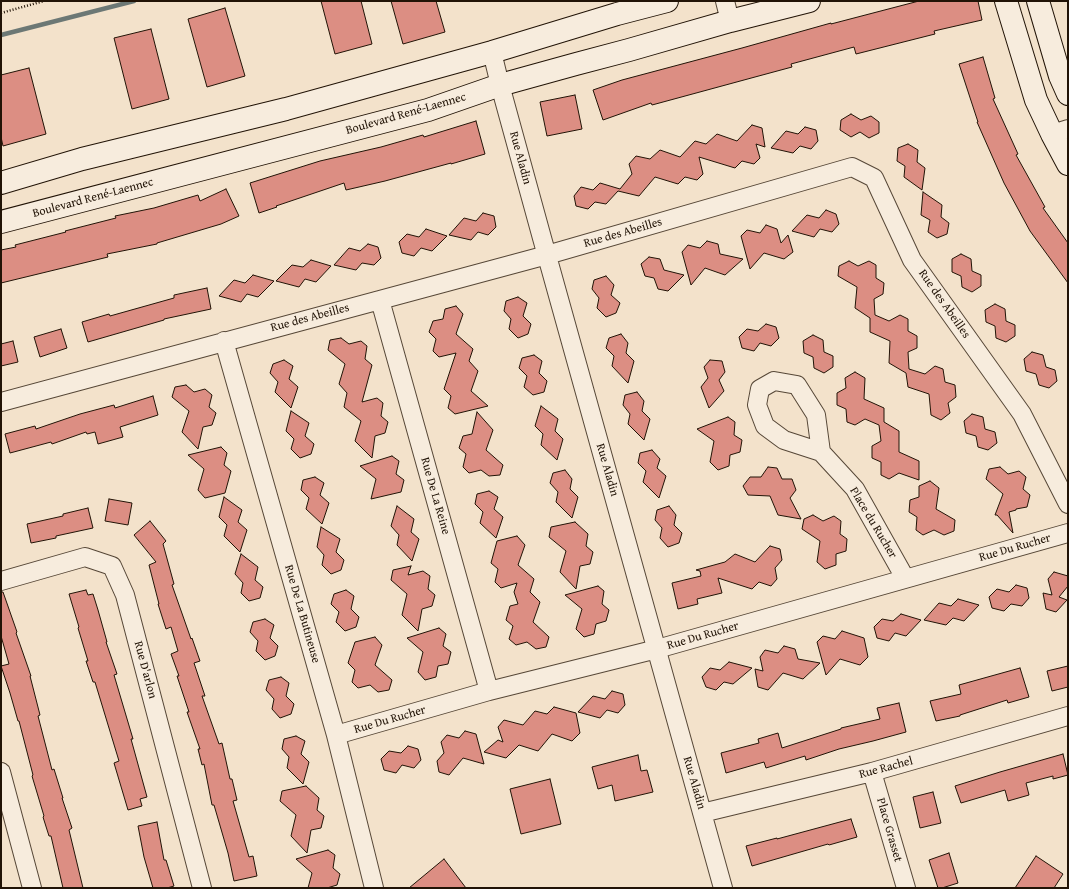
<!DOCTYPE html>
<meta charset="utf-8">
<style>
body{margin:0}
#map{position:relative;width:1069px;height:889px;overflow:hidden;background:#f3e2cb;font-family:"Gentium Book Plus",serif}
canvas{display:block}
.frame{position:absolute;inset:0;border:2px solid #211306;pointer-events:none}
</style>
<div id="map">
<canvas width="1069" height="889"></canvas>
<div class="frame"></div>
</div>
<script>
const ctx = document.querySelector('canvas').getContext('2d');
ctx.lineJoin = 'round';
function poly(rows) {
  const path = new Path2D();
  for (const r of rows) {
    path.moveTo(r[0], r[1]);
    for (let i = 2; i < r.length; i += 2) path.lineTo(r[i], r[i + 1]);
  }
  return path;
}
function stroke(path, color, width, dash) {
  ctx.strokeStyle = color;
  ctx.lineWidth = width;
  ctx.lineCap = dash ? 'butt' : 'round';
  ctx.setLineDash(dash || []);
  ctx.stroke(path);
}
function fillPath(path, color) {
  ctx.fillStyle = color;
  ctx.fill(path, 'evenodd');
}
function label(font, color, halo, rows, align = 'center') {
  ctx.font = font + ' "Gentium Book Plus",serif';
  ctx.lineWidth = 3;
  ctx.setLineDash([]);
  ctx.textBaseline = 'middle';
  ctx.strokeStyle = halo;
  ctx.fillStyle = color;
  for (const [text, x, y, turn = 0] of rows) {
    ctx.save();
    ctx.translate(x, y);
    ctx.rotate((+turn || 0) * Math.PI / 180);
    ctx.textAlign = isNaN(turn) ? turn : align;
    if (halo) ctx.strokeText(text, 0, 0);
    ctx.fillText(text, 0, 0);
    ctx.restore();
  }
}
const stream = poly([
 [1,35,134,1]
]);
const building = poly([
 [321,1,361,1,372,44,335,54,321,1],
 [391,1,436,1,445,32,403,44,391,1],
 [919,1,978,1,982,20,934,31,935,34,856,54,854,47,791,64,792,67,755,77,652,105,651,103,603,120,593,90,622,80,742,48,831,23,831,24,919,1],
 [225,8,245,76,207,87,188,19,225,8],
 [151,29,169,99,132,109,114,38,151,29],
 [983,57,995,98,993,99,1018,154,1016,155,1045,207,1043,208,1068,243,1068,283,1030,231,1004,183,977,122,978,122,959,64,983,57],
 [29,68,46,134,3,146,1,137,1,75,29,68],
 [575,95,582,129,547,136,540,102,575,95],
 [851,114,861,120,871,116,879,122,879,133,869,138,860,132,851,137,840,130,841,120,851,114],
 [476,121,485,154,451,164,451,163,385,181,346,190,344,183,276,206,277,207,259,213,250,183,320,161,381,147,423,135,424,137,476,121],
 [752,125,762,128,765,147,756,144,760,158,754,164,742,161,735,168,699,157,703,174,697,180,685,177,678,184,655,177,639,196,618,191,606,204,595,202,588,209,576,206,574,196,581,187,593,190,600,183,620,189,632,174,629,164,636,156,650,159,660,150,680,157,695,141,706,144,717,134,737,141,752,125],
 [805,127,816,130,818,141,811,149,800,146,793,153,771,148,786,131,798,134,805,127],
 [908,144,918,150,917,162,925,168,922,190,904,177,905,166,897,161,898,148,908,144],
 [226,189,239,216,221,224,157,243,157,244,107,254,108,257,1,283,1,250,16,247,15,245,66,232,65,231,116,218,115,216,154,208,198,195,200,201,226,189],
 [923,192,942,205,941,217,949,223,947,234,937,238,928,232,930,220,921,215,923,192],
 [826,210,836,214,839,224,832,232,820,229,814,237,792,231,807,215,819,218,826,210],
 [483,213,494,216,496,227,488,235,478,232,471,240,449,235,464,218,476,221,483,213],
 [766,225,777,229,781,243,788,235,793,252,784,259,764,253,750,269,741,236,747,230,760,233,766,225],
 [426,229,447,236,432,251,421,248,414,256,402,253,399,242,407,234,419,237,426,229],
 [707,241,718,244,720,254,743,259,725,275,705,268,691,285,682,252,688,245,700,248,707,241],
 [368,244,378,247,381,258,374,265,362,263,356,270,334,265,349,248,360,251,368,244],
 [961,254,971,259,972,271,981,275,981,286,972,292,962,287,961,276,952,272,952,259,961,254],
 [649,257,660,259,664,270,684,275,668,291,658,289,654,278,645,276,641,264,649,257],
 [311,260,331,266,316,282,305,279,299,287,276,281,292,265,303,267,311,260],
 [849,261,858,266,869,261,876,265,876,278,884,283,883,294,874,299,875,315,889,321,900,315,908,319,908,331,917,336,917,348,908,352,909,369,925,374,935,366,943,369,945,382,955,385,956,397,948,403,950,413,941,420,931,415,929,394,908,387,906,373,889,363,890,341,870,332,870,318,855,308,857,287,838,276,839,266,849,261],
 [253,275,274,281,258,297,247,294,241,302,219,296,234,280,245,283,253,275],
 [606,276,614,285,611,295,620,303,616,313,606,317,597,308,599,298,592,289,594,280,606,276],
 [207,288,211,309,164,319,164,320,88,342,82,322,109,314,110,316,174,298,174,295,207,288],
 [518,297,527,303,523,316,531,324,528,334,518,338,509,329,511,319,504,311,506,301,518,297],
 [995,304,1005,309,1006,321,1015,325,1015,336,1006,342,996,338,995,326,986,322,985,310,995,304],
 [456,306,463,314,456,334,473,349,469,361,478,371,471,391,488,406,455,414,448,408,451,396,444,389,456,353,439,357,433,351,436,339,429,332,433,321,443,319,445,309,456,306],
 [766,324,776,327,779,338,771,346,760,343,754,351,742,348,739,337,747,329,758,331,766,324],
 [61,329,67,348,40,357,34,337,61,329],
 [621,334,628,343,626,353,634,361,628,383,612,366,614,356,606,348,609,338,621,334],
 [813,335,823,340,824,352,833,356,833,367,824,373,814,368,813,357,804,353,803,341,813,335],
 [341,338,349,344,361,341,367,346,365,359,372,365,362,402,377,398,383,403,381,416,388,422,385,433,375,436,372,458,355,441,361,421,344,407,347,393,339,384,345,364,328,350,330,340,341,338],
 [13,341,18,362,1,366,1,344,13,341],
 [1032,352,1043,355,1046,367,1055,370,1057,381,1049,388,1039,385,1036,374,1026,371,1024,359,1032,352],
 [534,355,542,361,539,373,547,381,544,392,533,395,524,387,527,376,519,368,522,358,534,355],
 [284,360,293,366,289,379,298,387,291,408,275,392,278,382,270,373,273,364,284,360],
 [710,360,722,361,725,372,719,380,724,391,709,408,701,387,708,378,704,367,710,360],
 [855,372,865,378,864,399,884,408,884,422,899,431,899,452,919,461,919,480,899,473,889,479,881,475,881,462,872,458,872,446,881,441,879,425,865,419,855,425,847,422,846,409,837,405,837,393,846,388,845,378,855,372],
 [186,385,194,392,205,389,212,395,209,407,216,413,212,425,203,427,198,449,182,432,189,411,172,397,175,387,186,385],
 [637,392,644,401,642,411,650,419,644,440,628,424,630,414,623,405,625,395,637,392],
 [153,396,158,415,120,427,123,437,98,444,95,432,87,434,86,432,52,444,51,442,10,453,5,434,35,426,36,429,80,414,114,405,115,408,153,396],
 [541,406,558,419,555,431,563,439,557,460,541,445,543,434,535,426,541,406],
 [291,411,309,423,305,436,314,444,311,454,300,458,291,449,294,439,286,431,291,411],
 [477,412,493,430,486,450,503,465,500,475,489,476,481,470,469,473,463,467,466,454,459,448,463,436,472,434,477,412],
 [972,414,983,417,985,429,995,432,997,443,988,450,978,447,976,436,966,433,964,421,972,414],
 [728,417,735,422,734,435,742,440,740,452,730,455,729,466,718,470,710,462,714,441,697,429,728,417],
 [221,447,227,453,224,465,231,471,225,493,205,498,198,490,204,469,188,455,221,447],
 [652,450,660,459,657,468,666,476,659,498,643,482,646,471,638,463,640,453,652,450],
 [392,456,399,461,396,474,404,480,401,492,371,499,376,479,360,466,392,456],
 [768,467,777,468,782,479,792,479,796,490,790,498,801,519,778,515,770,496,748,495,743,486,750,477,761,477,768,467],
 [1000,467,1008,474,1019,471,1026,477,1023,489,1030,495,1027,507,1016,509,1016,510,1009,512,1013,533,997,515,995,515,1003,494,986,479,989,469,1000,467],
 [565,470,572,479,570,489,578,497,572,518,556,502,558,492,550,483,553,473,565,470],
 [315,477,324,483,320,495,329,503,322,524,306,509,309,498,301,490,303,480,315,477],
 [930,481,939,488,936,509,955,520,954,531,944,535,934,530,923,535,916,530,917,517,909,512,910,500,919,497,919,486,930,481],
 [489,491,498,497,494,509,503,517,496,538,480,523,483,512,475,504,477,494,489,491],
 [224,497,242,510,238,522,247,530,240,552,224,536,227,525,219,517,224,497],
 [109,499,132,503,128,525,105,521,109,499],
 [397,506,414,519,411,532,419,539,412,561,397,545,399,535,391,526,397,506],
 [669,506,676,515,674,525,682,533,679,543,668,547,660,538,662,528,655,520,657,510,669,506],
 [88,508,93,528,56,536,56,538,31,543,27,524,63,516,63,514,88,508],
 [813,515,823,521,834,516,841,521,840,534,847,539,846,551,836,554,836,565,825,569,817,562,820,541,802,529,804,519,813,515],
 [150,521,166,541,163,544,174,584,172,585,191,639,192,638,200,661,194,663,205,696,202,696,219,744,222,743,230,779,232,779,237,800,233,801,249,857,253,856,257,876,234,881,228,853,214,805,212,805,204,764,202,765,198,749,200,749,187,712,189,712,177,676,179,676,171,654,178,651,171,627,166,629,158,604,159,604,149,565,156,562,134,535,150,521],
 [575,522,588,534,586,546,593,552,590,564,580,566,576,589,560,572,566,551,549,537,551,527,575,522],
 [321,527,340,539,336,552,344,560,341,570,331,574,322,565,324,555,317,547,321,527],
 [517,536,525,545,518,565,534,579,530,592,540,602,533,622,549,637,546,647,536,649,527,642,516,645,509,639,513,626,506,620,510,606,518,604,514,592,517,583,501,588,495,582,498,569,491,563,497,541,517,536],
 [770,546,780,549,782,560,775,568,777,579,771,586,759,582,752,589,718,578,722,593,697,599,698,604,678,609,672,583,701,576,700,571,696,570,725,562,735,554,755,562,770,546],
 [241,554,258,567,255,580,263,587,260,598,249,601,241,593,243,583,235,574,241,554],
 [411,566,408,575,423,571,430,576,428,589,435,595,432,606,422,609,418,631,402,615,407,594,391,580,393,570,411,566],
 [1054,572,1068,576,1068,586,1059,597,1067,600,1056,612,1046,609,1043,593,1052,595,1048,579,1054,572],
 [1016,585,1027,588,1029,598,1022,606,1011,604,1004,611,992,608,989,597,997,589,1009,592,1016,585],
 [598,586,604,591,602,604,609,610,606,621,596,624,594,634,584,637,576,629,582,609,565,595,598,586],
 [86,590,88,595,93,594,98,610,107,642,106,642,117,674,114,675,133,739,131,739,147,797,140,799,142,806,128,810,114,763,119,761,95,682,93,682,86,661,88,661,78,628,79,627,69,594,86,590],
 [346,590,354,596,351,609,359,617,356,627,345,631,336,622,339,612,331,604,334,594,346,590],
 [1,592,3,592,17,632,16,633,31,676,30,676,40,715,38,716,52,770,54,769,63,798,62,798,72,828,69,830,83,888,63,888,51,836,49,836,43,817,44,816,32,776,33,775,19,721,18,721,10,693,1,666,9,664,1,636,1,592],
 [958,599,979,605,964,621,953,618,946,625,924,620,939,603,951,606,958,599],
 [901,614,921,620,906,636,895,633,889,641,877,638,874,627,882,619,893,621,901,614],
 [265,619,274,625,270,638,278,646,275,656,265,660,256,651,258,641,250,632,253,622,265,619],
 [439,628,446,634,443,646,451,652,448,664,438,666,436,677,425,680,418,672,423,652,407,638,439,628],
 [842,631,864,638,868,657,860,665,840,659,826,675,817,642,823,636,835,639,842,631],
 [375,637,382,645,375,665,392,680,389,690,378,692,370,685,358,688,352,682,355,670,348,663,355,642,375,637],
 [784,646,795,649,798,659,820,663,803,679,783,673,768,690,758,687,755,669,763,671,760,657,765,650,778,653,784,646],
 [729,662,752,668,733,684,724,682,716,690,706,687,702,677,710,668,720,670,729,662],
 [1068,666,1068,687,1052,691,1047,671,1068,666],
 [1020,668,1029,697,1008,703,1007,700,960,715,960,716,936,721,930,701,961,694,959,685,1020,668],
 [281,677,289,683,286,696,294,704,291,714,280,718,272,709,274,699,266,690,269,680,281,677],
 [612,691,623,694,625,705,618,713,607,710,600,718,578,712,593,696,605,699,612,691],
 [899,703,906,732,873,741,839,749,806,760,805,756,766,768,764,762,726,773,721,753,759,743,758,739,778,733,782,748,841,729,841,728,880,719,877,708,899,703],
 [554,707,576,713,580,733,572,741,552,734,538,751,519,745,506,758,484,752,498,740,503,742,498,727,504,720,523,725,535,711,547,714,554,707],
 [465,731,476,734,484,764,463,758,449,775,439,772,437,761,444,753,441,742,447,735,459,738,465,731],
 [296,736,305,741,301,754,309,762,303,784,287,768,289,757,282,749,284,739,296,736],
 [408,746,418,749,421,760,414,768,402,765,396,773,384,770,381,759,389,751,401,753,408,746],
 [1063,754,1068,775,1053,779,1053,776,1026,783,1029,795,1008,801,1005,790,961,803,955,786,1000,772,1063,754],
 [638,755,641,771,647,770,653,792,615,801,612,785,598,789,592,767,638,755],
 [550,779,561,824,521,834,510,789,550,779],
 [306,786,319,798,317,810,324,816,321,828,311,830,307,853,291,836,296,815,280,801,282,791,306,786],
 [933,792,941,823,920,828,913,797,933,792],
 [851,819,857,837,829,845,828,844,752,866,746,846,777,838,777,839,851,819],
 [157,822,164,860,166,860,174,886,167,888,153,888,144,857,138,826,157,822],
 [328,850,335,855,333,868,340,874,337,885,327,888,308,888,312,873,296,859,328,850],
 [949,853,958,883,942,888,938,888,929,860,949,853],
 [1036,856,1063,874,1054,888,1015,888,1036,856],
 [444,859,466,888,409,888,444,859]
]);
const path = poly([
 [1,13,44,1]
]);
const street = poly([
 [725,1,730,21],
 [492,52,500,85,542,238,723,888],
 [1052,134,1068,129],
 [380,300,489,691],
 [224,341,336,735,374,888],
 [1,402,547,255,852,167,874,178,912,260,1022,414,1068,504],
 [821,452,784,440,765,426,757,405,760,389,774,381,797,385,816,415,821,452,855,489,905,578],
 [1,581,85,557,112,566,125,595,202,888],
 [336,735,489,691,657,649,1068,533],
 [1,772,32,888],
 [872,772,906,888],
 [702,813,872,772,1068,716]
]);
const secondary = poly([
 [1006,1,1036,100,1052,134,1068,164],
 [1038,1,1060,76,1068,94],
 [1,183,82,159,286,109,492,52,617,14,667,1],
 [1,222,428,110,500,85,576,64,629,50,730,21,809,1]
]);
const streetNames = [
 ["Boulevard René-Laennec",406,114,-16],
 ["Rue Aladin",520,158,75],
 ["Boulevard René-Laennec",93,198,-15],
 ["Rue des Abeilles",623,233,-16],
 ["Rue des Abeilles",944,304,55],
 ["Rue des Abeilles",310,318,-15],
 ["Rue Aladin",607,470,74],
 ["Rue De La Reine",435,496,74],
 ["Place du Rucher",873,523,59],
 ["Rue Du Rucher",1015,548,-16],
 ["Rue De La Butineuse",302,614,74],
 ["Rue Du Rucher",703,636,-16],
 ["Rue D'arlon",145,670,75],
 ["Rue Du Rucher",390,720,-16],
 ["Rue Rachel",886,768,-15],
 ["Rue Aladin",694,783,74],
 ["Place Grasset",889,830,74]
];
stroke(stream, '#6c7875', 4.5);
fillPath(building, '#dc8e83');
stroke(building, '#211306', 1);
stroke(street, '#564737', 20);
stroke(secondary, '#211306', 24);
stroke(path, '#211306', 2.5, [1, 2]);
stroke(street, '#f7ecdd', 18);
stroke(secondary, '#f7ecdd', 22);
label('12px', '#211306', '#f7ecdd', streetNames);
</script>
